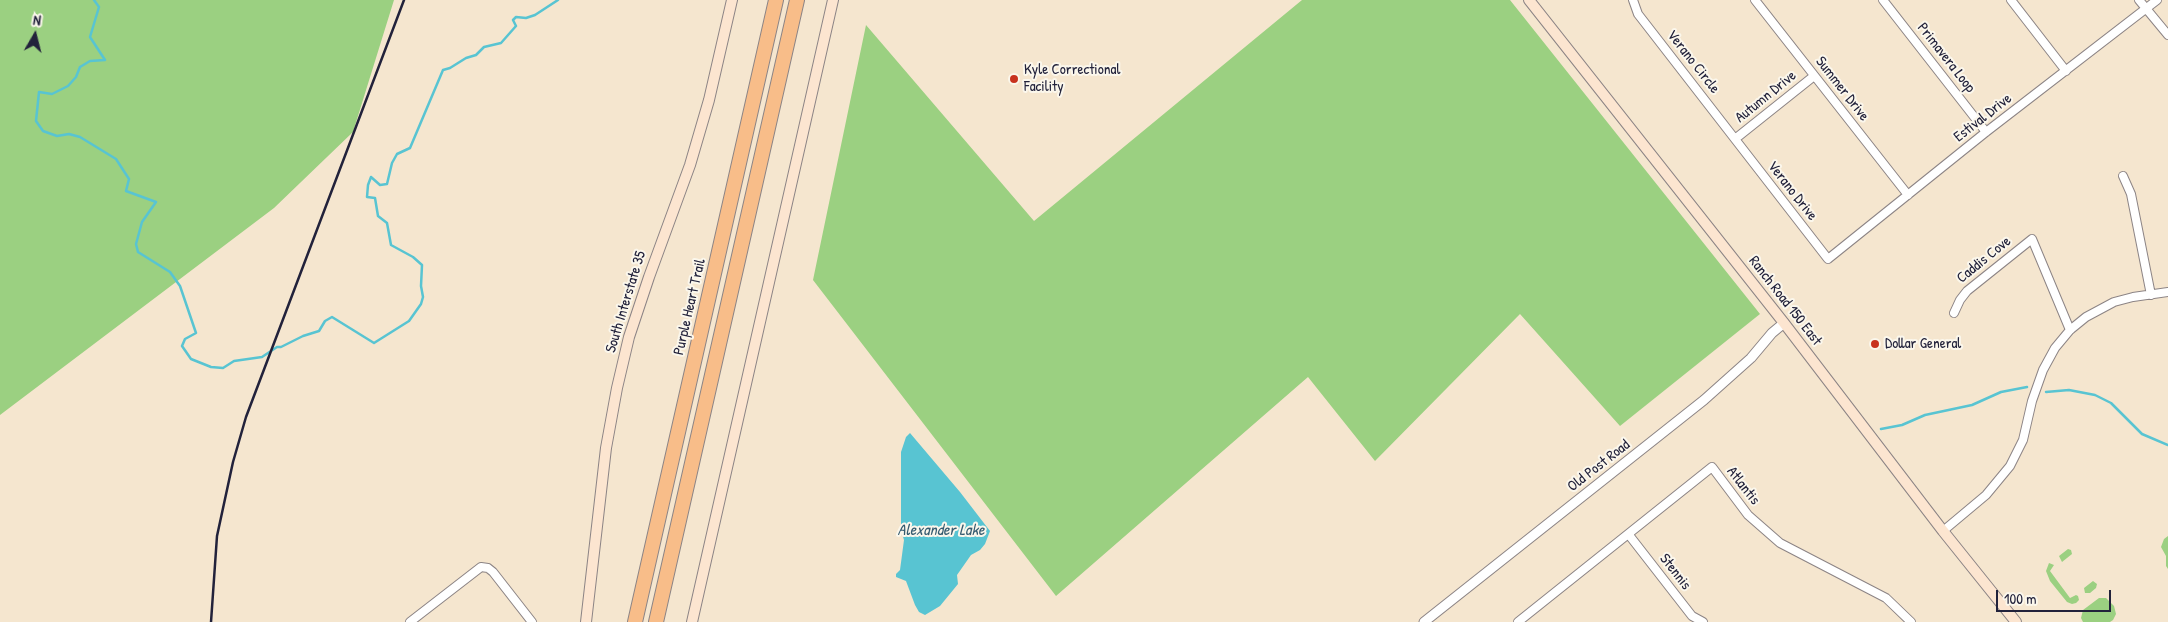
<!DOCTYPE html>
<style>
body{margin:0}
#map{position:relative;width:2168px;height:622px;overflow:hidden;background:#f5e6cf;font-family:"Patrick Hand",sans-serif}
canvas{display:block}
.north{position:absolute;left:10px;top:10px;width:50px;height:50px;-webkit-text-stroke:4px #fbf7ec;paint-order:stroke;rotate:8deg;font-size:14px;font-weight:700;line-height:20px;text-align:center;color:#22223b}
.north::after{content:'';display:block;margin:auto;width:18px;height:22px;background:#22223b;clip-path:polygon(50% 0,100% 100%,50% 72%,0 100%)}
.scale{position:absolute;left:1996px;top:590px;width:115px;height:22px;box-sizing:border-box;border:2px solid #22223b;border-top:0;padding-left:6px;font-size:15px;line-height:18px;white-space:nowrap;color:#22223b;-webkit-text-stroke:4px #fbf7ec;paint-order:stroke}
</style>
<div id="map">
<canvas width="2168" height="622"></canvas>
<div class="north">N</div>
<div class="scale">100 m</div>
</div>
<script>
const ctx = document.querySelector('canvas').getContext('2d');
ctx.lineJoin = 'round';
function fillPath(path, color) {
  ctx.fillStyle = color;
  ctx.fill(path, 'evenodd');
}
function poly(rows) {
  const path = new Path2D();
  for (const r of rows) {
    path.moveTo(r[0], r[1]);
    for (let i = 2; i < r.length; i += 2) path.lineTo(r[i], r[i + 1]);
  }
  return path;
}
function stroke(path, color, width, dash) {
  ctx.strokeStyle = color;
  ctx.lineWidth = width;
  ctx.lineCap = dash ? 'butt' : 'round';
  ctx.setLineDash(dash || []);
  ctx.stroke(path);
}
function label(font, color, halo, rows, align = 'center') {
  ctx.font = font + ' "Patrick Hand",sans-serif';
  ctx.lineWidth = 4;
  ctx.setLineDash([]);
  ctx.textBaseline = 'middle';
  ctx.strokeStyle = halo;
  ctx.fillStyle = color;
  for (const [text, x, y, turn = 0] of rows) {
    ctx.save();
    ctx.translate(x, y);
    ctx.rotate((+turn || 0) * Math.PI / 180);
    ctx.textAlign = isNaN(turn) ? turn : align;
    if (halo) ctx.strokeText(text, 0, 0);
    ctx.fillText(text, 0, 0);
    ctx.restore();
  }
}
const green = poly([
 [0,0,394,0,353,132,274,208,0,415],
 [1302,0,1510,0,1760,314,1620,426,1520,314,1375,461,1308,377,1056,596,813,280,866,25,1034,221],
 [2168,536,2168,569,2166,566,2166,556,2161,547,2164,539],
 [2068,549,2071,550,2072,554,2062,562,2059,556],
 [2049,563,2054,565,2050,571,2070,598,2076,595,2078,596,2079,600,2076,603,2072,604,2067,602,2050,581,2046,571],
 [2093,581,2097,584,2096,588,2090,593,2085,593,2084,588],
 [2099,598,2106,598,2114,606,2116,614,2113,620,2110,622,2083,622,2081,618,2083,610]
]);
const water = poly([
 [910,433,960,492,990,531,985,544,980,550,971,555,957,575,958,584,940,606,925,615,919,612,915,605,906,581,896,577,896,574,900,570,904,540,901,530,901,452,906,437]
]);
const stream = poly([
 [94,0,99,7,90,37,105,60,90,61,80,67,76,77,68,86,52,94,39,92,36,121,43,131,57,136,69,134,80,137,116,159,129,179,126,191,156,202,142,222,136,244,138,252,170,272,180,286,196,333,185,339,182,346,191,359,211,367,223,368,234,361,262,357,277,347,281,347,303,336,319,331,325,321,332,317,374,343,409,321,421,304,423,297,421,286,422,265,413,257,391,245,387,223,378,216,375,198,367,197,368,185,371,177,380,185,387,184,392,163,397,154,410,148,443,70,450,68,466,58,476,55,484,47,501,43,516,26,513,20,516,17,526,18,535,15,558,0],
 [2046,392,2069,390,2095,395,2111,403,2142,434,2168,445],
 [1881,429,1902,425,1925,415,1972,405,2001,392,2027,387]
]);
const minor = poly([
 [1633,0,1638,14,1828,259,1986,132,2157,0],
 [1755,0,1908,195],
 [1883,0,1986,132],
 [2011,0,2066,71],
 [2139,0,2168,35],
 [1735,139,1814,76],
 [2123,176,2131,194,2151,295],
 [1954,313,1960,300,1967,291,2032,239,2070,330],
 [1943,531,1986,495,2010,466,2023,440,2032,401,2043,370,2055,348,2070,330,2086,317,2114,302,2133,297,2168,292],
 [1629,535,1692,616,1703,622],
 [410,622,481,567,488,568,493,572,532,622],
 [1518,622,1712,467,1748,515,1780,543,1886,598,1911,622]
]);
const tertiary = poly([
 [1424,622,1704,400,1751,358,1772,333,1784,323]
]);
const secondary = poly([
 [1529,0,1784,323,1943,531,2016,622],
 [586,622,606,448,617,388,629,337,649,277,690,165,709,100,732,0],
 [692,622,833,0]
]);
const motorway = poly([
 [635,622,776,0],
 [656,622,797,0]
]);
const rail = poly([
 [211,622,217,536,233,462,246,417,404,0]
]);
const markers = [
 [1014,79,5,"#c8321e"],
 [1875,344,5,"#c8321e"]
];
const streetNames = [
 ["Primavera Loop",1946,58,52],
 ["Verano Circle",1693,62,52],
 ["Summer Drive",1842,89,52],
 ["Autumn Drive",1766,97,-39],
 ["Estival Drive",1983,118,-38],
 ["Verano Drive",1792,191,52],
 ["Caddis Cove",1984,260,-39],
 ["Ranch Road 150 East",1785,301,52],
 ["South Interstate 35",626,302,-73],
 ["Purple Heart Trail",690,307,-77],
 ["Old Post Road",1599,466,-38],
 ["Atlantis",1743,486,52],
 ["Stennis",1675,572,52]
];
const poiNames = [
 ["Kyle Correctional",1024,70],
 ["Facility",1024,87],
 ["Dollar General",1885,344]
];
const waterNames = [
 ["Alexander Lake",941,531]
];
fillPath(green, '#9bd081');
fillPath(water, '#58c4d2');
stroke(stream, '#58c4d2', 2.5);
stroke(minor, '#8c8485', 10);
stroke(tertiary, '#8c8485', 11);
stroke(secondary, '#8c8485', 12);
stroke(motorway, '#8c8485', 16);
stroke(minor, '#fff', 8);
stroke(tertiary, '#fff', 9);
stroke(secondary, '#fce5d0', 10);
stroke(motorway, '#f8bd89', 14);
stroke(rail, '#22223b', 2.5);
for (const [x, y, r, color] of markers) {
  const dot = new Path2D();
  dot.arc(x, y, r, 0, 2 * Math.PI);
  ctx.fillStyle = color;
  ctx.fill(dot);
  stroke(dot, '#fbf7ec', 2);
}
label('15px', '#22223b', '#fbf7ec', streetNames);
label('15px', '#22223b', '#fbf7ec', poiNames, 'left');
label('italic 16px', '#355b70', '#fbf7ec', waterNames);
</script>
